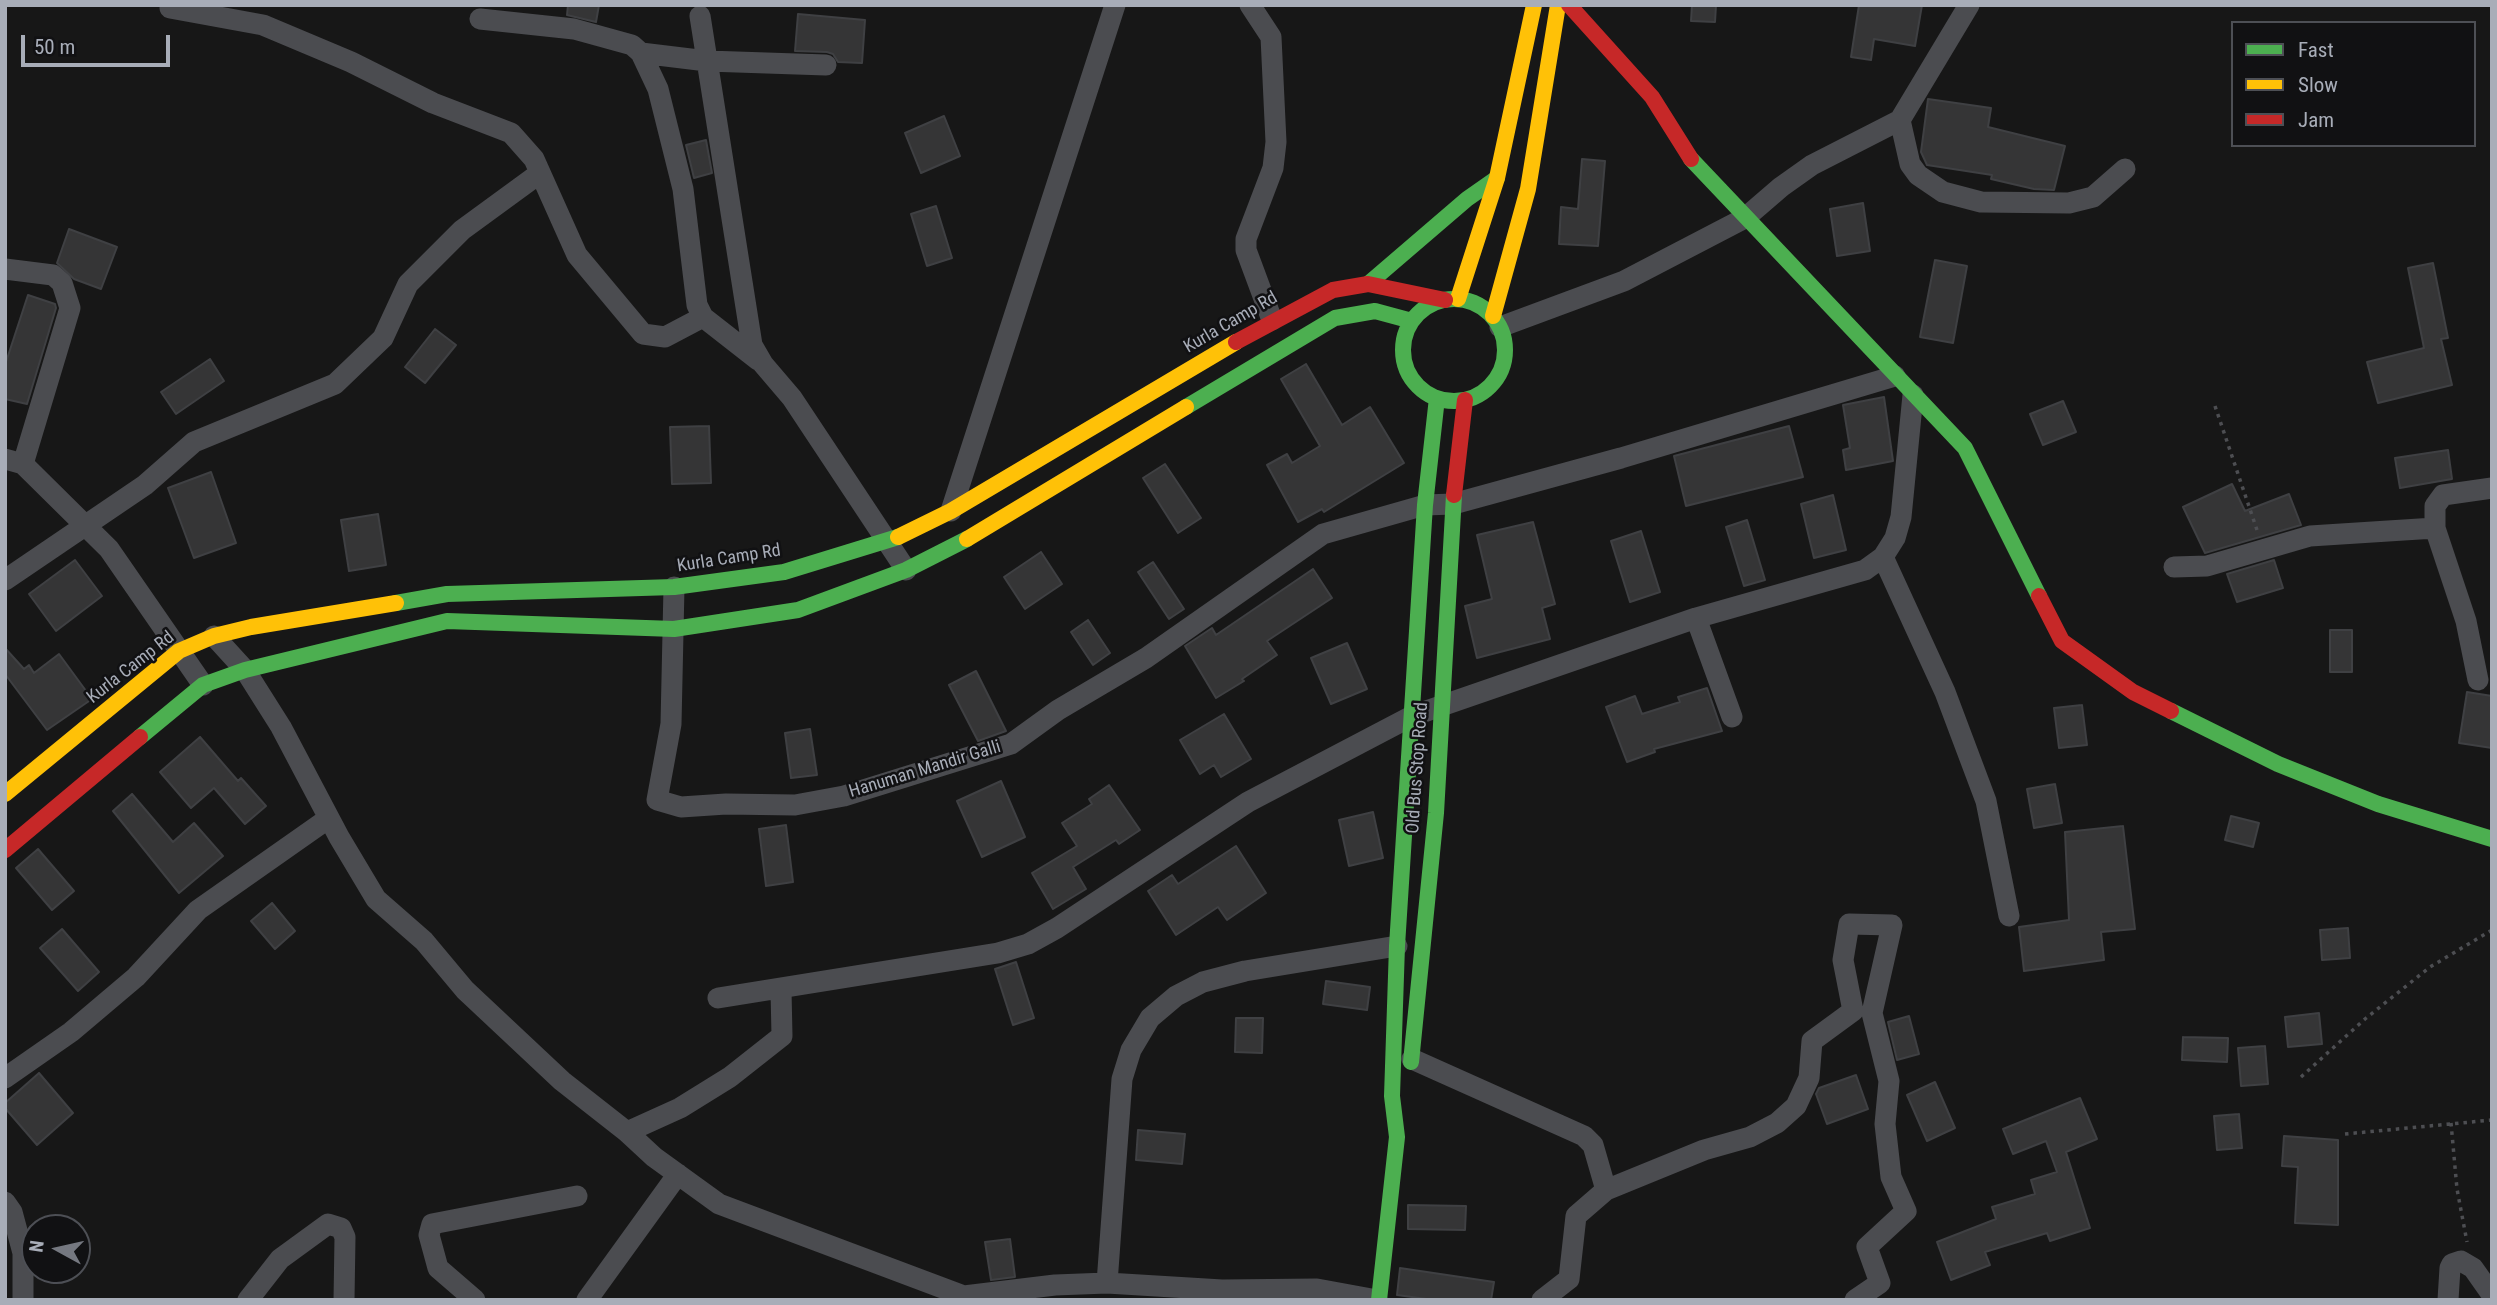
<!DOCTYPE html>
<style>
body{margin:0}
#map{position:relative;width:2497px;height:1305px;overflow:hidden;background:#171717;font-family:"Roboto Condensed",sans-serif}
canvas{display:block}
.frame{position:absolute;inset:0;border:7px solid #a8adb8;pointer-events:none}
.legend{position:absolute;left:2231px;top:21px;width:245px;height:126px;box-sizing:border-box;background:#111113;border:2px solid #4d4f55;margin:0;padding:9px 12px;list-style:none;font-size:21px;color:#a8adb8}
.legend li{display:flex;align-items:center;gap:14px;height:35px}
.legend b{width:35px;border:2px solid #4d4f55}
.north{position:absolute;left:21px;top:1214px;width:70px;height:70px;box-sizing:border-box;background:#111113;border:2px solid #4d4f55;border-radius:50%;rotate:278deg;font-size:19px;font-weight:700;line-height:28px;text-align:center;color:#a8adb8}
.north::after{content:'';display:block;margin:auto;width:24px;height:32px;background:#757880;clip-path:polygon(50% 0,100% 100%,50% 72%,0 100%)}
.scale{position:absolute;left:21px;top:35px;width:149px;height:32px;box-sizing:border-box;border:4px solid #a8adb8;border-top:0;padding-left:9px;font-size:21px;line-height:24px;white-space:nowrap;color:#a8adb8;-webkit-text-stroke:5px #111113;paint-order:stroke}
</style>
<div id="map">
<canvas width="2497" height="1305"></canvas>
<div class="frame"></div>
<ul class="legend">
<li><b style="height:9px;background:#4caf50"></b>Fast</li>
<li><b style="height:9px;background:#ffc107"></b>Slow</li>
<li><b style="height:9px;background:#c62828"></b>Jam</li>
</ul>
<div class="north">N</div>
<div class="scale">50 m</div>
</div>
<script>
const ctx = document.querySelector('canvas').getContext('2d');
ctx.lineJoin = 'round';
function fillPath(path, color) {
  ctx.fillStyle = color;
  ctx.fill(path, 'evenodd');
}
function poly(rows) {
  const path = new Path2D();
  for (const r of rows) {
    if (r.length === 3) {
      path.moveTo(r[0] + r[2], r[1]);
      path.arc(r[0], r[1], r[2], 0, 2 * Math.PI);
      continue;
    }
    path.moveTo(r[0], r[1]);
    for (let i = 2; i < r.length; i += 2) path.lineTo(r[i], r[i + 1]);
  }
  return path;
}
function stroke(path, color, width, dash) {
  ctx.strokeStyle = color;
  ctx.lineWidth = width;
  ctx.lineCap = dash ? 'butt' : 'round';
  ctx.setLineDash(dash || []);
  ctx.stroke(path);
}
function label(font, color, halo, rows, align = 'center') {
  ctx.font = font + ' "Roboto Condensed",sans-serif';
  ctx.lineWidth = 5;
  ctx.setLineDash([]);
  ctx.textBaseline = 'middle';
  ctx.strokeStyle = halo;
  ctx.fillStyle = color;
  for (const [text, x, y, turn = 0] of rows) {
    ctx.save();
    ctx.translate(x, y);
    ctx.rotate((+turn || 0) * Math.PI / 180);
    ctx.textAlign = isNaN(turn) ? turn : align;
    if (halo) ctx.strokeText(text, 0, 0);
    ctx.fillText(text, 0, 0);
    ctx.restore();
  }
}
const building = poly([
 [568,5,599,5,596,22,567,15,568,5],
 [1692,5,1716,5,1715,22,1691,21,1692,5],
 [1859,5,1922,5,1915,46,1874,39,1871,60,1851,57,1859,5],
 [798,14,865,20,862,63,838,62,833,54,827,52,795,51,798,14],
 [1928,99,1991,108,1988,127,2065,146,2054,190,2034,189,1991,179,1992,175,1927,165,1921,152,1928,99],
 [944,116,960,156,921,173,905,133,944,116],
 [706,140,712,173,694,178,686,145,706,140],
 [1582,159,1605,161,1598,246,1559,244,1561,207,1578,209,1582,159],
 [1863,203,1870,251,1837,256,1830,209,1863,203],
 [936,206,952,258,927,266,911,214,936,206],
 [69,229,117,247,101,289,74,279,57,263,69,229],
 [1935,260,1967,266,1953,343,1920,337,1935,260],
 [2433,263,2448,338,2441,339,2452,385,2378,403,2367,362,2424,348,2408,268,2433,263],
 [28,295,55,304,56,308,27,404,5,399,5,365,28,295],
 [435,329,456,345,425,383,405,367,435,329],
 [210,359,224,381,176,414,161,392,210,359],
 [1306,364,1342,425,1370,407,1404,463,1324,512,1322,509,1298,522,1267,465,1287,454,1292,463,1320,446,1281,379,1306,364],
 [1884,397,1893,461,1846,470,1843,450,1850,448,1843,405,1884,397],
 [2063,401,2076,432,2043,445,2030,414,2063,401],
 [709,426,711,483,672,484,670,427,709,426],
 [1789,426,1803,477,1686,506,1674,456,1789,426],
 [2448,450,2452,479,2400,488,2395,458,2448,450],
 [1165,464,1201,518,1178,533,1143,478,1165,464],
 [211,472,236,543,194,558,168,488,211,472],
 [2232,484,2245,511,2289,494,2301,525,2205,553,2183,507,2232,484],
 [1833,495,1846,550,1814,558,1801,504,1833,495],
 [378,514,386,565,349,571,341,520,378,514],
 [1747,520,1765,580,1744,586,1726,527,1747,520],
 [1533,522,1555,604,1542,608,1550,639,1477,658,1465,606,1492,599,1477,535,1533,522],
 [1641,531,1660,592,1630,602,1611,541,1641,531],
 [1041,552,1062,584,1025,609,1004,577,1041,552],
 [75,560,102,596,56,631,29,594,75,560],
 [2274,560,2283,588,2237,602,2227,574,2274,560],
 [1153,562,1184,609,1169,619,1138,572,1153,562],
 [1313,569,1332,598,1267,641,1277,655,1242,679,1244,681,1216,698,1185,646,1212,628,1216,635,1313,569],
 [1088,620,1110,653,1093,665,1071,632,1088,620],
 [2330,630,2352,630,2352,672,2330,672,2330,630],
 [1347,643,1367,689,1331,704,1311,658,1347,643],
 [5,648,24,669,29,665,34,673,59,654,92,699,47,730,5,674,5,648],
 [976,671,1006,731,978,741,949,685,976,671],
 [1707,688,1722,731,1654,749,1655,752,1627,762,1606,707,1635,696,1642,714,1680,702,1678,697,1707,688],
 [2467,692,2492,696,2492,748,2459,743,2467,692],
 [2082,705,2087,745,2059,748,2054,708,2082,705],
 [1224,714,1251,759,1221,777,1214,765,1200,774,1180,740,1224,714],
 [810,729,817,775,791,778,785,733,810,729],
 [200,737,238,781,241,778,266,806,245,824,214,788,191,808,160,772,200,737],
 [1001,781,1025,837,982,857,957,801,1001,781],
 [2055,784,2062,823,2034,828,2027,789,2055,784],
 [1109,785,1140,830,1119,844,1116,840,1073,867,1086,889,1053,909,1032,873,1077,846,1062,823,1092,804,1089,799,1109,785],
 [132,794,173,842,194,823,223,856,179,893,113,811,132,794],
 [1373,812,1383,858,1349,866,1339,820,1373,812],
 [2231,816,2259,823,2253,847,2225,840,2231,816],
 [786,825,793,882,766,886,759,829,786,825],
 [2123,826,2135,929,2101,932,2104,960,2024,971,2019,927,2069,920,2065,832,2123,826],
 [1236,846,1266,893,1227,920,1218,907,1176,935,1148,891,1172,875,1178,884,1236,846],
 [38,849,74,891,52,910,16,868,38,849],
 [272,903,295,931,275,949,251,921,272,903],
 [2348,928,2350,958,2322,960,2320,930,2348,928],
 [62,929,99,972,78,991,40,948,62,929],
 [1016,962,1034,1018,1013,1025,995,969,1016,962],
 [1326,981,1370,987,1367,1010,1323,1004,1326,981],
 [2319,1013,2322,1044,2288,1047,2285,1017,2319,1013],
 [1909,1016,1919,1054,1897,1060,1888,1022,1909,1016],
 [1236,1018,1263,1018,1262,1053,1235,1052,1236,1018],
 [2183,1037,2228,1038,2227,1062,2182,1060,2183,1037],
 [2265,1046,2268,1084,2241,1086,2238,1048,2265,1046],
 [39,1073,73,1113,37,1145,5,1108,5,1103,39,1073],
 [1856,1075,1868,1109,1827,1124,1816,1094,1819,1088,1856,1075],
 [1935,1082,1955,1128,1927,1141,1907,1095,1935,1082],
 [2080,1098,2097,1139,2066,1152,2090,1228,2050,1241,2047,1233,1985,1252,1990,1265,1951,1280,1937,1242,1996,1219,1992,1207,2035,1194,2031,1180,2057,1172,2046,1141,2013,1154,2003,1129,2080,1098],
 [2239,1114,2242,1148,2217,1150,2214,1116,2239,1114],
 [1138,1130,1185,1134,1182,1164,1136,1160,1138,1130],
 [2284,1136,2338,1140,2338,1225,2295,1223,2298,1167,2282,1166,2284,1136],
 [1408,1205,1466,1206,1465,1230,1408,1229,1408,1205],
 [1010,1239,1015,1277,991,1280,985,1242,1010,1239],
 [1400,1268,1494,1282,1491,1300,1434,1300,1397,1295,1400,1268]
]);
const path = poly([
 [2215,406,2257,530],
 [2301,1077,2365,1019,2430,967,2492,930],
 [2451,1123,2457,1189,2467,1242],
 [2345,1134,2492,1120]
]);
const street = poly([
 [1250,5,1271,37,1276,142,1273,168,1246,239,1246,250,1272,320],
 [170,8,263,25,351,62,433,103,511,133,534,159,577,255,643,334,665,337,703,317],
 [700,16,752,345,763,364,792,398,906,570],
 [480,19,574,29,632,45,641,53,658,89,683,189,697,305,703,317,758,360],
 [641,53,707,61,826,65],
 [1900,120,1910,164,1918,175,1943,192,1981,202,2069,203,2093,197,2125,169],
 [5,269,53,275,62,283,70,308,23,464],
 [1500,327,1624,281,1745,218,1781,187,1812,165,1900,120,1969,5],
 [5,459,23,464,109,549,203,685],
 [951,511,1115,5],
 [1883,557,1945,692,1986,801,2009,916],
 [2174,567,2207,566,2310,536,2435,528],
 [5,580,145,485,194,442,335,384,383,338,408,284,462,230,540,173],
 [674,587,671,724,657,800,681,807,726,804,795,805,844,796,1011,744,1058,710,1146,658,1323,534,1425,505,1453,504,1621,458,1895,376],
 [1696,618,1732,717],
 [214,636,245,670,281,727,339,837,376,899,424,941,465,990,562,1081,627,1132,654,1157,719,1204,964,1296,957,1300],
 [2478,680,2466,621,2435,528,2435,506,2443,495,2492,488],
 [718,998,998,953,1028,944,1057,928,1248,802,1412,716,1696,618,1865,570,1883,557,1895,538,1901,517,1913,395],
 [1412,1059,1584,1136,1593,1145,1606,1190],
 [5,1078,71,1032,136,977,198,910,329,818],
 [627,1132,680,1108,730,1077,782,1036,781,990],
 [5,1202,12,1212,23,1253,23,1300],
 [1107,1283,1122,1079,1131,1050,1150,1018,1176,996,1203,982,1245,971,1397,946],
 [964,1296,1055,1285,1107,1283,1222,1290,1317,1289,1377,1300],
 [248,1300,280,1259,328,1224,341,1228,345,1237,344,1300],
 [475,1300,438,1268,429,1235,432,1224,577,1196],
 [587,1300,678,1174],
 [1542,1300,1569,1279,1576,1216,1606,1190,1704,1150,1750,1137,1777,1123,1796,1106,1809,1078,1812,1041,1853,1011,1843,960,1849,924,1892,925,1872,1013,1889,1081,1885,1124,1891,1177,1906,1211,1867,1247,1880,1283,1855,1300],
 [2448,1300,2450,1268,2452,1264,2461,1261,2473,1268,2492,1295]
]);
const fast = poly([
 [1691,159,1965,448,2039,596],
 [1368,284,1467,199,1497,178],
 [1454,350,51],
 [1186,407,1335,318,1375,311,1412,321],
 [396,603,447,594,674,587,784,572,898,537],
 [2171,711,2278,764,2378,804,2492,839],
 [140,737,203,685,245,670,447,621,674,629,798,610,906,570,967,539],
 [1411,1062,1436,813,1454,495],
 [1379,1300,1397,1137,1392,1096,1397,946,1425,505,1437,398]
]);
const slow = poly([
 [1458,299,1497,178,1534,5],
 [1493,316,1528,189,1558,5],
 [898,537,951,511,1236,342],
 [967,539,1186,407],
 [5,794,179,651,214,636,251,627,396,603]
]);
const jam = poly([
 [1569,5,1652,97,1691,159],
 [1236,342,1333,290,1368,284,1445,300],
 [1454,495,1465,400],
 [2039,596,2062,641,2133,692,2171,711],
 [5,850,140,737]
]);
const streetNames = [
 ["Kurla Camp Rd",1231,323,-30],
 ["Kurla Camp Rd",729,559,-9],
 ["Kurla Camp Rd",131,668,-38],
 ["Old Bus Stop Road",1418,768,-86],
 ["Hanuman Mandir Galli",925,770,-17]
];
fillPath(building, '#353536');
stroke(building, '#3f4043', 2);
stroke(path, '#4d4e52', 3.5, [3.5, 5]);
stroke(street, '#4b4c50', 21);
stroke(fast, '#4caf50', 16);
stroke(slow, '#ffc107', 16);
stroke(jam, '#c62828', 16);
label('18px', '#a8adb8', '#111113', streetNames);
</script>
